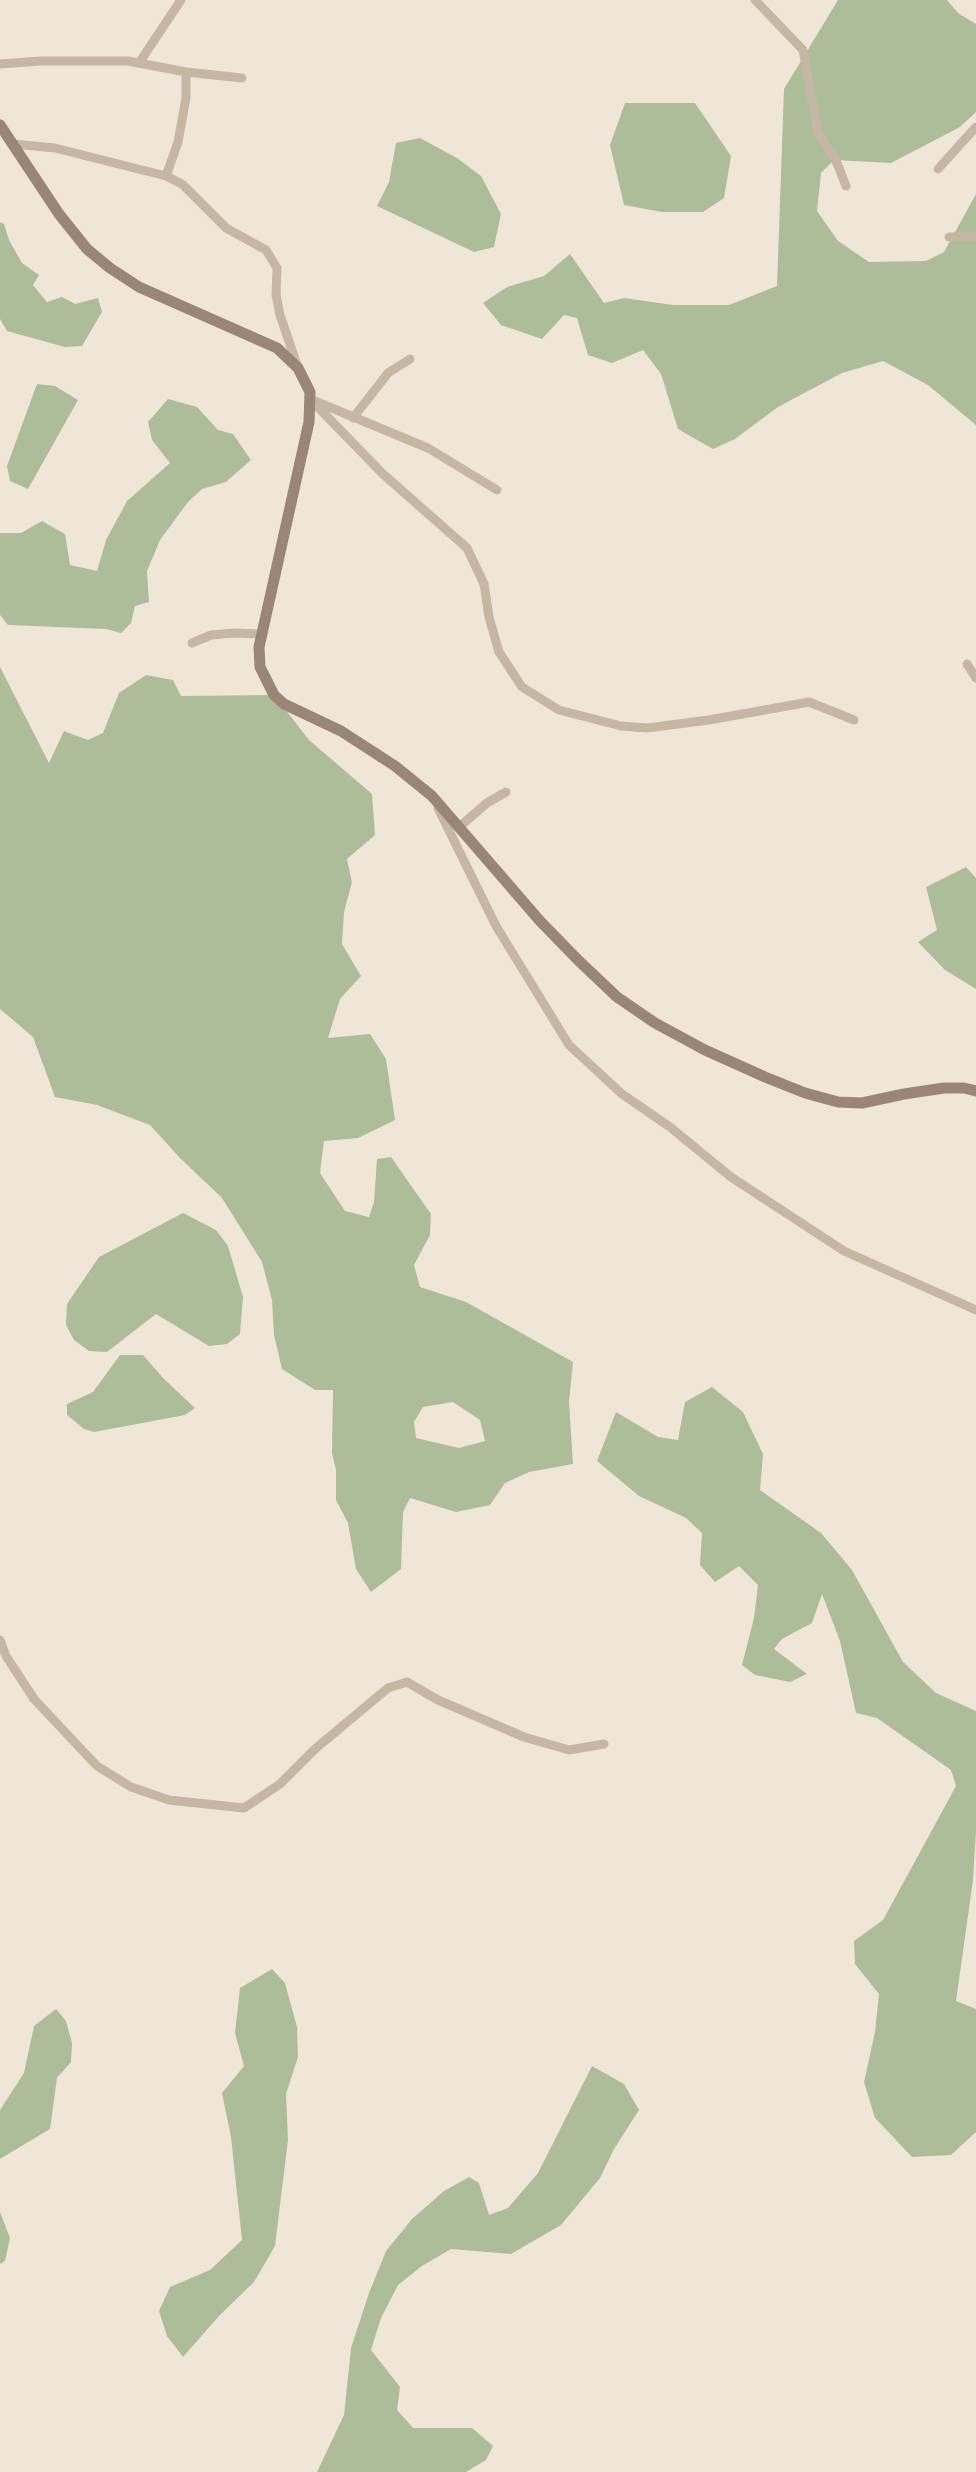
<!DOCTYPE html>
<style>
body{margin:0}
canvas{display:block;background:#efe6d8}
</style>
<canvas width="976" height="2472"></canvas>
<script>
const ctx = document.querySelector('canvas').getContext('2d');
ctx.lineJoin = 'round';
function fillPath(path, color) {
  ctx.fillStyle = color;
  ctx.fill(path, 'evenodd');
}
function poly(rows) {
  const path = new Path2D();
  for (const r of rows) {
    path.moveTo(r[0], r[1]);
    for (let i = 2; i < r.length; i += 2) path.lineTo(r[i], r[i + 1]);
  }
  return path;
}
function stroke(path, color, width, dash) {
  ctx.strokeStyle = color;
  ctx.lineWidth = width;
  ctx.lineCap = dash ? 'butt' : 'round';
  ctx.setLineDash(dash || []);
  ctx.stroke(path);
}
const green = poly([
 [838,0,947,0,958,13,976,24,976,112,960,127,891,163,834,160,821,173,817,211,838,241,869,262,926,261,944,252,976,194,976,425,928,385,883,361,842,373,778,407,735,439,713,449,678,429,661,374,643,350,612,363,588,355,577,318,564,315,542,339,501,325,483,303,507,287,544,276,570,254,604,303,624,298,673,305,729,305,777,286,784,89],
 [625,103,695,103,731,156,724,198,703,212,662,212,624,205,610,145],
 [420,138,457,158,481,176,501,214,494,247,474,252,377,206,389,182,396,143],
 [0,222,4,224,9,240,22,263,39,275,33,285,47,302,62,297,75,304,98,298,102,312,82,346,65,347,7,331,0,319],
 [37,384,55,386,78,400,28,489,10,481,7,466],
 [168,399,197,407,218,430,233,434,251,460,226,482,202,489,188,502,160,540,147,571,149,602,135,606,131,623,121,633,106,629,8,625,0,615,0,533,21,533,42,521,65,534,70,565,97,571,106,540,127,501,170,463,152,440,148,422],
 [0,667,49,763,64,731,88,740,103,733,119,693,146,675,173,680,181,696,274,695,309,740,372,794,375,835,347,859,352,882,344,912,342,944,361,976,340,999,328,1038,370,1034,386,1059,395,1120,358,1138,324,1141,320,1173,345,1211,369,1217,374,1202,377,1159,391,1157,431,1214,430,1235,414,1265,420,1287,466,1302,573,1362,569,1402,573,1464,529,1472,505,1483,490,1505,456,1512,410,1498,403,1512,401,1569,371,1592,356,1569,348,1523,336,1500,336,1470,332,1453,333,1390,315,1390,282,1369,274,1335,272,1300,262,1262,222,1198,180,1158,150,1125,97,1105,55,1097,33,1037,0,1009],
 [453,1402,480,1420,485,1441,459,1448,416,1438,414,1422,423,1407],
 [966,867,976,878,976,989,945,970,918,942,937,930,926,887],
 [183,1213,216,1230,228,1246,243,1297,240,1334,227,1344,209,1346,156,1314,107,1352,89,1351,74,1340,66,1325,67,1304,99,1257],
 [120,1355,143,1355,163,1378,195,1408,185,1415,94,1432,84,1429,67,1415,67,1404,93,1392],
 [712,1387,743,1412,763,1454,760,1490,821,1533,852,1570,903,1662,936,1693,976,1711,976,1831,973,1880,956,2001,976,2009,976,2132,951,2155,912,2157,875,2118,864,2082,875,2032,879,1994,855,1964,854,1941,883,1920,956,1786,951,1770,877,1718,856,1713,840,1641,822,1594,812,1623,782,1639,774,1649,807,1674,790,1682,755,1675,742,1665,754,1618,758,1585,739,1566,715,1582,700,1565,702,1533,686,1518,639,1496,597,1461,616,1412,658,1437,678,1440,685,1402],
 [272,1969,285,1983,297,2027,298,2057,286,2094,288,2140,275,2246,254,2282,219,2316,183,2357,167,2336,159,2311,170,2287,210,2270,242,2240,231,2137,222,2093,244,2066,235,2033,240,1988],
 [56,2009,66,2021,72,2043,71,2062,57,2078,50,2129,0,2159,0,2110,24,2073,34,2026],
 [592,2066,624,2084,639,2110,614,2149,600,2178,561,2225,511,2254,451,2249,422,2266,398,2285,381,2318,371,2350,400,2387,397,2410,413,2428,472,2428,493,2446,486,2460,466,2472,317,2472,344,2415,351,2348,369,2293,386,2251,412,2219,444,2191,469,2177,479,2183,489,2215,508,2208,538,2173],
 [0,2212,10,2238,5,2261,0,2264]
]);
const minor = poly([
 [755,0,803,50,818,133,837,163,846,186],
 [139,63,181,0],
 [0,64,41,61,128,61,186,72,242,78],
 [13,144,55,148,166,176,182,184,226,228,266,250,277,268,276,295,280,315,298,368],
 [938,169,976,127],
 [166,176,178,142,186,98,186,72],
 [949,237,976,236],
 [353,418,388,373,410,359],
 [497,490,428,448,310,399,383,474,467,548,484,584,489,617,499,652,522,687,559,710,621,726,647,728,709,720,809,702,854,720],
 [192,643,211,635,234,633,261,634],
 [967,664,976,678],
 [438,808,496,926,569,1045,622,1094,670,1127,731,1177,844,1251,976,1310],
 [459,827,487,803,506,792],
 [0,1640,6,1656,34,1699,97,1766,131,1787,169,1800,244,1808,280,1784,315,1749,388,1688,407,1682,438,1700,524,1737,569,1750,604,1744]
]);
const secondary = poly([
 [0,125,59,214,87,249,110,268,139,287,277,348,298,368,310,392,309,422,259,647,260,667,274,695,284,704,341,731,395,766,432,796,540,921,579,961,617,997,655,1023,705,1050,765,1077,805,1093,838,1102,862,1103,904,1094,944,1088,964,1088,976,1091]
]);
fillPath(green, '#aebd99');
stroke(minor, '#c6b7a5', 9);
stroke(secondary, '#9a8676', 11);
</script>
